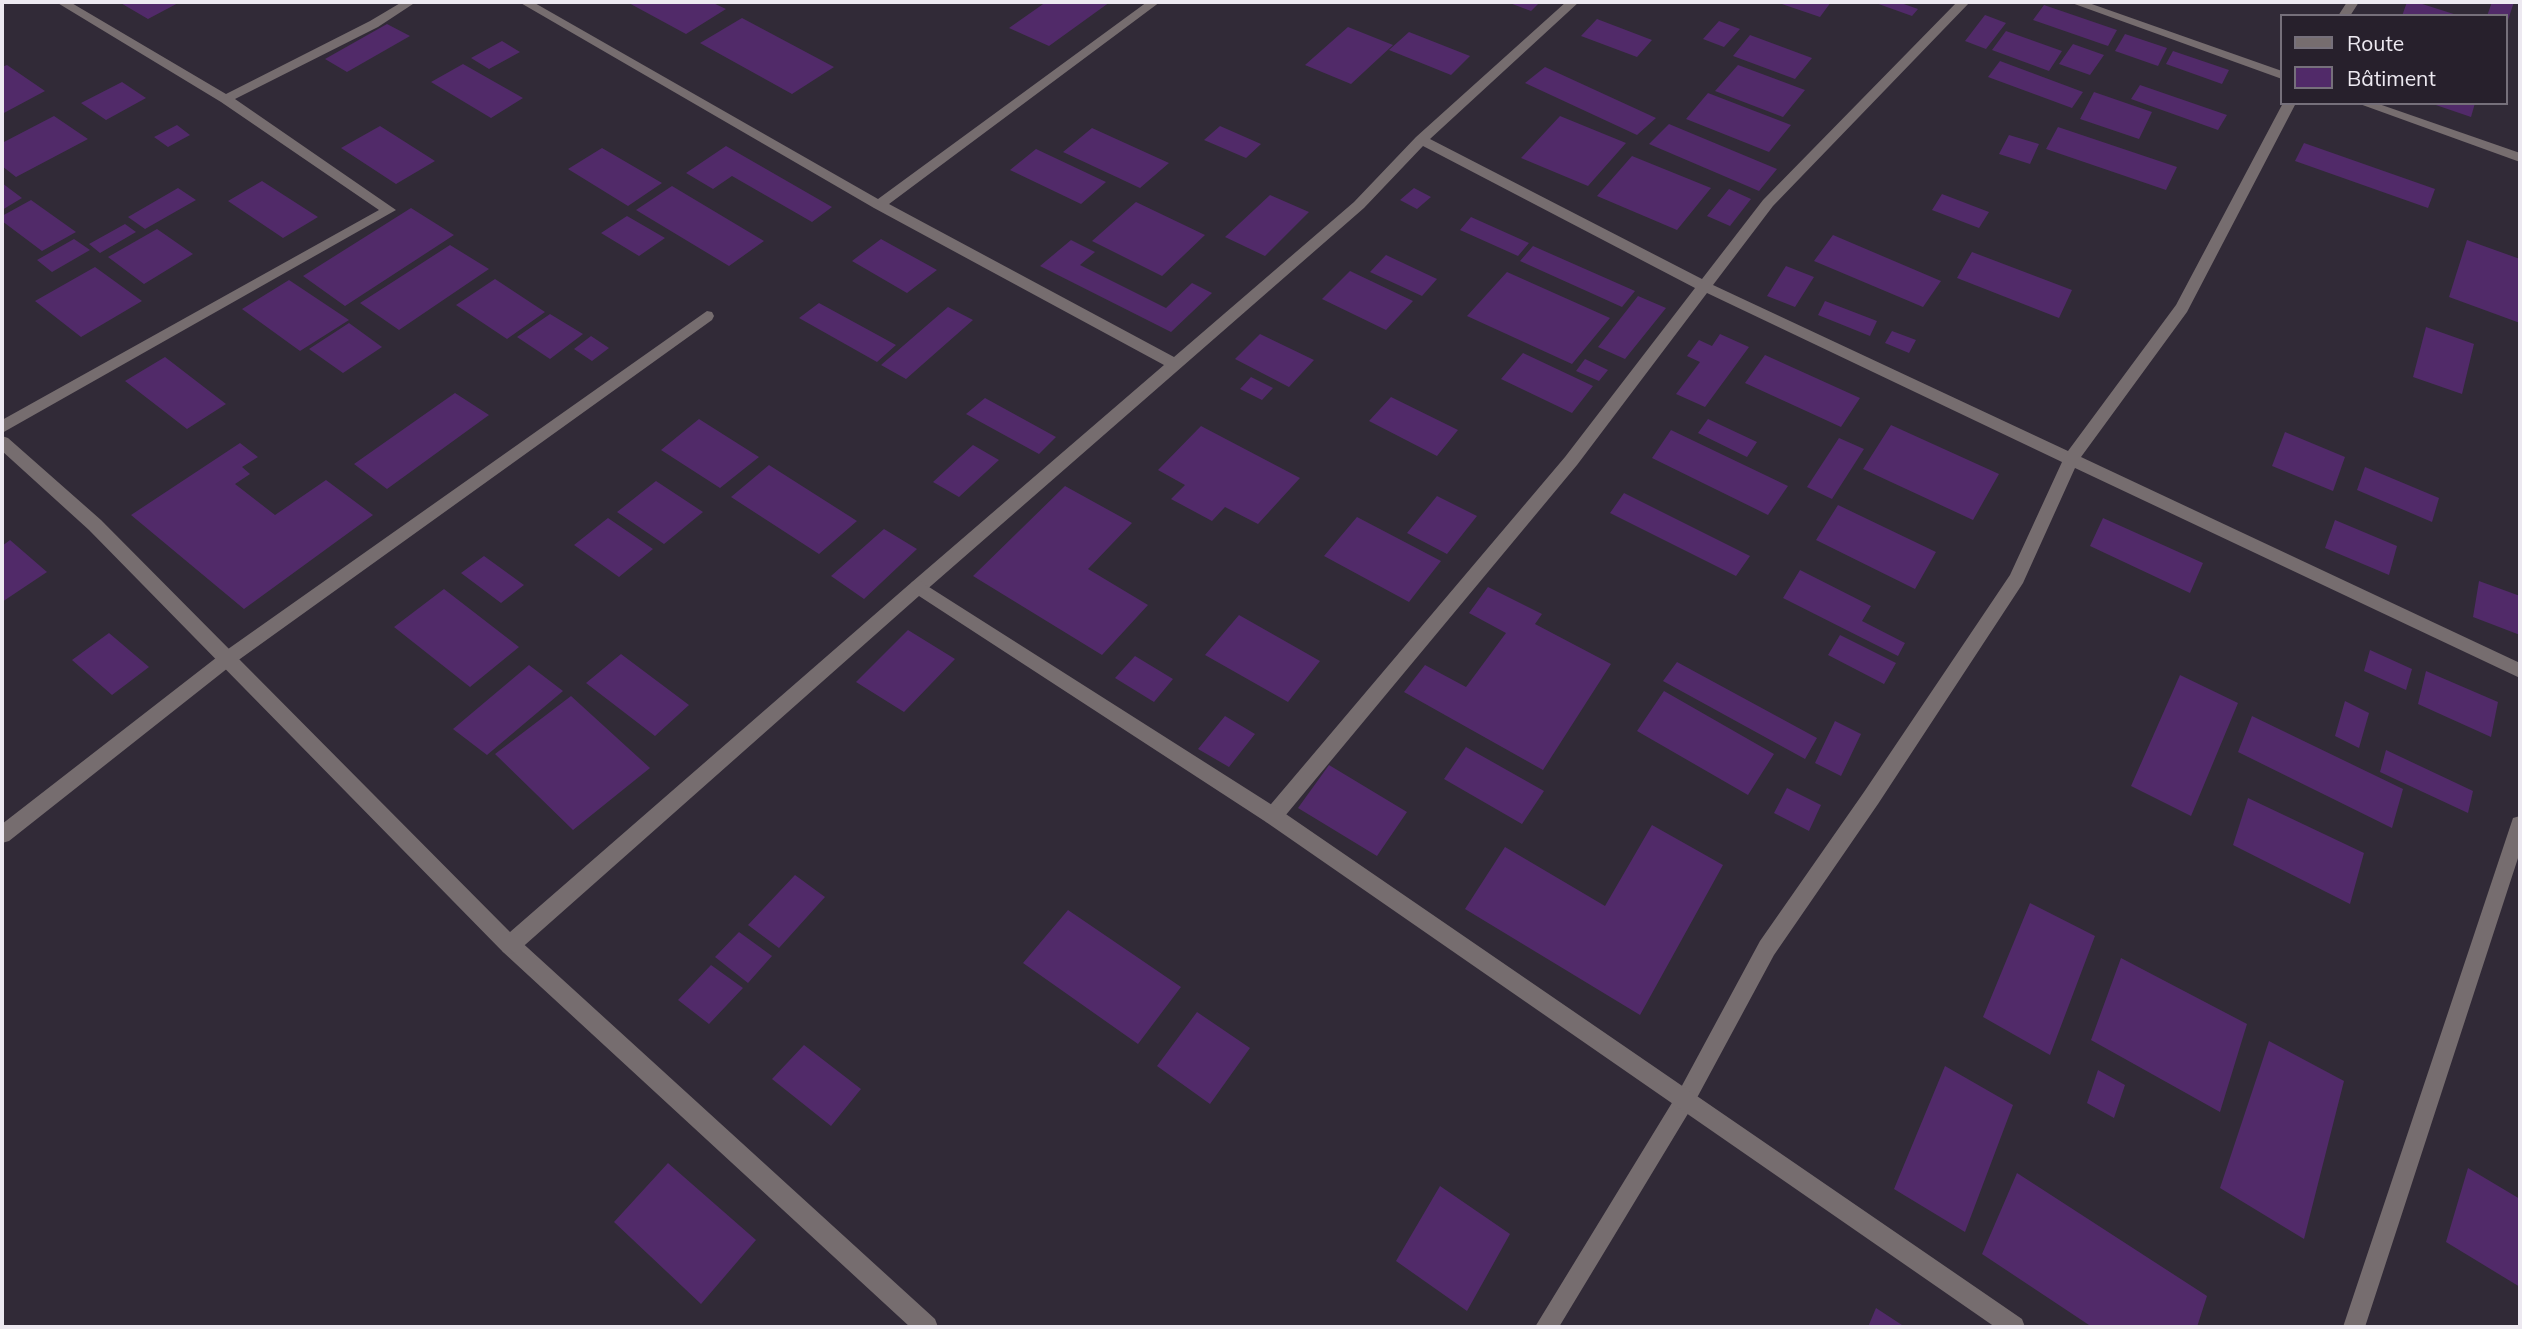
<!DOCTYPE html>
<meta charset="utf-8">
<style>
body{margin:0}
#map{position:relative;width:2522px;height:1329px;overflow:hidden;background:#312a37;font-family:Mulish,sans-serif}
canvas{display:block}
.frame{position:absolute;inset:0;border:4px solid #ede9f1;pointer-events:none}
.legend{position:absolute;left:2280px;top:14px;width:228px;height:91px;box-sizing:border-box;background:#27202c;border:2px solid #76707b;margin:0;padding:9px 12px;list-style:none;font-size:21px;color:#ede9f1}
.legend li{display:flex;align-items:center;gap:14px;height:35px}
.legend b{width:35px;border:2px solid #76707b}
</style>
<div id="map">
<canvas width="2522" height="1329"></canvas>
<div class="frame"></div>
<ul class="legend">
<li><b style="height:9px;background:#766d6f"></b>Route</li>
<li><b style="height:19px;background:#512a69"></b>Bâtiment</li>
</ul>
</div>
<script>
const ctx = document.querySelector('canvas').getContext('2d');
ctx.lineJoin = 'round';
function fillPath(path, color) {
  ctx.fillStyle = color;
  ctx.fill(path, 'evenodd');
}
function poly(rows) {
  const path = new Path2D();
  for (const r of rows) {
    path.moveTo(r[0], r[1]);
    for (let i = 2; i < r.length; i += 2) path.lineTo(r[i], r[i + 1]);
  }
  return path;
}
const building = poly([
 [119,2,180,2,148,19],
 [627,2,711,2,726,9,686,34],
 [1046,2,1110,2,1049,46,1009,28],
 [1507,2,1540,2,1531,11],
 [1776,2,1831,2,1820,17],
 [1873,2,1898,2,1918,9,1912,16],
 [2407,2,2416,2,2460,16,2402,16],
 [2492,2,2514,2,2507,23,2506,16,2487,16],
 [2044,5,2117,30,2108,46,2033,20],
 [1985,15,2006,23,1986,49,1965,41],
 [742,18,834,67,792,94,700,43],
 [1597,19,1652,40,1637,57,1581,36],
 [1719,21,1740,29,1724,47,1703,39],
 [387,24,410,36,347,72,325,59],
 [1348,27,1393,45,1351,84,1305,65],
 [2006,31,2062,51,2049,71,1992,50],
 [1409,32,1470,56,1451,75,1389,50],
 [2125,34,2167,48,2158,66,2115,51],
 [1750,35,1812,58,1795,79,1733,56],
 [502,41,520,52,489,69,471,58],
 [2073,44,2104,55,2090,75,2059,64],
 [2173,51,2229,70,2222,84,2166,64],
 [2000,61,2083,92,2072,108,1988,77],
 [463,64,523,98,491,118,431,82],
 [7,65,45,91,2,114,2,67],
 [1738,65,1805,90,1783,117,1715,91],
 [1545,67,1656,118,1637,135,1525,83],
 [122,82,146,98,106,120,81,103],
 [2140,85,2227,115,2218,130,2131,99],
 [2094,92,2152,112,2139,139,2080,119],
 [1708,93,1791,125,1769,152,1686,119],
 [2430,103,2475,103,2471,117],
 [54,116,88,139,16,177,2,166,2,143],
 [1560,116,1626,143,1588,186,1521,158],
 [1669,124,1777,169,1759,191,1649,144],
 [177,125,190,135,168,147,154,137],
 [380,126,435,161,396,184,341,148],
 [1220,126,1261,144,1246,158,1204,140],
 [2058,127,2177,167,2166,190,2046,149],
 [1092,128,1169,163,1140,188,1063,152],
 [2009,135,2039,144,2030,164,1999,154],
 [2304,143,2435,189,2428,208,2295,161],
 [726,146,832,207,812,222,732,176,713,189,686,173],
 [602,148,662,183,628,206,568,169],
 [1036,149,1106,182,1081,204,1010,170],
 [1632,156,1711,188,1677,230,1597,196],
 [262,181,318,217,283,238,228,201],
 [2,183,22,198,2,210],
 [672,186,764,241,729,266,636,210],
 [178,188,196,200,145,229,128,217],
 [1414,188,1431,197,1417,209,1400,200],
 [1729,189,1751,199,1730,226,1707,216],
 [1942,194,1989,212,1979,228,1932,210],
 [1270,195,1309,212,1265,256,1225,237],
 [31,200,76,232,42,251,2,221,2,216],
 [1136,202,1205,235,1162,276,1092,241],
 [411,208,454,235,345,306,303,276],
 [627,216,665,238,639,256,601,233],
 [1471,217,1529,243,1518,256,1460,230],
 [125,224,136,232,100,253,89,244],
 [157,229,193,254,144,284,108,257],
 [1833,235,1941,281,1923,307,1814,261],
 [74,239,90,250,52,272,37,260],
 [881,239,937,270,907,293,852,261],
 [1071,240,1095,252,1080,265,1166,308,1192,283,1212,293,1171,332,1040,266],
 [2467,240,2520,259,2520,323,2449,297],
 [450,245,489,269,399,330,360,303],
 [1533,246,1635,291,1622,307,1520,261],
 [1972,252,2072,290,2059,318,1957,278],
 [1386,255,1437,279,1422,296,1370,272],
 [1786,266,1814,277,1795,307,1767,296],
 [95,267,142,301,81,337,35,301],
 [1350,271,1413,301,1386,330,1322,299],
 [1507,272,1610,318,1572,364,1467,316],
 [495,279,545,312,507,339,456,305],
 [289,280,349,320,300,351,242,309],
 [1638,296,1666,308,1625,359,1598,347],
 [1825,301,1877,321,1870,336,1818,315],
 [819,303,896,345,877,362,799,318],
 [948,307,973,320,906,379,881,365],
 [550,314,583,334,550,359,517,337],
 [349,323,382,347,343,373,309,349],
 [2426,327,2474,344,2462,394,2413,377],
 [1892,331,1916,340,1909,353,1885,343],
 [1260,334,1314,360,1289,387,1235,359],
 [1720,334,1749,347,1705,407,1676,394,1700,362,1687,356,1699,340,1712,346],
 [591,336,609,348,592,361,574,349],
 [1523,353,1593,386,1572,413,1501,379],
 [1765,355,1860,398,1841,427,1745,383],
 [165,357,226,404,187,429,125,381],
 [1585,359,1608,370,1599,381,1576,371],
 [1251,377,1273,388,1262,400,1240,389],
 [455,393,489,415,387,489,354,464],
 [1391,397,1458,430,1437,456,1369,421],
 [985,398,1056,437,1039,454,966,414],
 [699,419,759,457,720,488,661,450],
 [1708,419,1757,442,1747,457,1698,433],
 [1891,425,1999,474,1973,520,1863,469],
 [1201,426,1300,478,1258,524,1225,507,1212,521,1171,499,1185,485,1158,470],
 [1671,430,1788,486,1768,515,1652,458],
 [2285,432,2345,457,2333,491,2272,466],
 [1839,438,1864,449,1832,499,1807,487],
 [240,443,258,457,242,467,250,474,235,484,275,515,326,480,373,515,244,609,131,515],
 [973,445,999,460,959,497,933,482],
 [769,465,857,521,819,554,731,497],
 [2365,467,2439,498,2432,522,2357,490],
 [656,481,703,512,664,544,617,512],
 [1065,486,1132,523,1088,569,1148,605,1102,655,973,576],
 [1624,493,1750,556,1736,576,1610,513],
 [1437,496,1477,516,1447,554,1407,533],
 [1838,505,1936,552,1915,589,1816,540],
 [1357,517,1441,561,1409,602,1324,556],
 [608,518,653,549,619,577,574,545],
 [2103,518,2203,563,2190,593,2090,546],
 [2335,520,2397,546,2389,575,2325,548],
 [884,529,917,549,864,599,831,576],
 [10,540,47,572,2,602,2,546],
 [484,556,524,585,501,603,461,573],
 [1800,570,1871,606,1862,621,1905,643,1898,656,1783,598],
 [2479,581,2520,596,2520,635,2473,617],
 [1488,587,1542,614,1535,624,1611,664,1543,770,1404,692,1425,665,1466,687,1506,633,1469,613],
 [444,589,519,647,470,687,394,627],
 [1239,615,1320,661,1288,702,1205,655],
 [908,630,955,659,904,712,856,682],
 [109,633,149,667,112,695,72,660],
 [1840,635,1896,663,1884,684,1828,655],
 [2370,650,2412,669,2406,690,2364,671],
 [621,654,689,705,655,736,586,683],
 [1135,656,1173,679,1154,702,1115,678],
 [1677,662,1817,738,1805,759,1663,681],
 [529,665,563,691,487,755,453,729],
 [2426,671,2498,702,2491,737,2418,704],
 [2180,675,2238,703,2191,816,2131,786],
 [1664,691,1774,754,1748,795,1637,731],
 [571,696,650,768,573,830,495,754],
 [2345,701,2369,713,2359,748,2335,736],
 [1225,716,1255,734,1229,767,1198,749],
 [2252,716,2403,789,2392,828,2238,752],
 [1835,721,1861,734,1841,776,1815,763],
 [1466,747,1544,791,1522,824,1444,779],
 [2386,750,2473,791,2468,813,2380,772],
 [1329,765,1407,812,1377,856,1298,808],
 [1787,788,1821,805,1809,831,1774,813],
 [2248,798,2364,853,2350,904,2233,845],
 [1652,825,1723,865,1640,1015,1465,909,1505,847,1605,906],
 [795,875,825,897,779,948,748,925],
 [2030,903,2095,936,2050,1055,1983,1017],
 [1068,910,1181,987,1138,1044,1023,963],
 [739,932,772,956,748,983,715,957],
 [2121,958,2247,1024,2220,1112,2091,1040],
 [711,965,743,988,709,1024,678,1000],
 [1197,1012,1250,1048,1210,1104,1157,1066],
 [2269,1041,2344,1081,2304,1239,2220,1188],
 [804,1045,861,1089,831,1126,772,1079],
 [1945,1066,2013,1105,1965,1232,1894,1189],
 [2098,1070,2125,1085,2114,1118,2087,1103],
 [668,1163,756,1240,701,1304,614,1222],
 [2468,1168,2520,1199,2520,1287,2446,1242],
 [2017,1173,2207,1296,2197,1327,2092,1327,1982,1254],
 [1440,1186,1510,1234,1467,1311,1396,1261],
 [1876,1308,1905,1327,1868,1327]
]);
const minor = poly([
 [56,2,70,2,226,94,370,21,402,2,416,2,378,27,235,99,396,210,2,433,2,420,379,210,221,102,56,2],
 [519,2,533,2,878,199,1147,2,1160,2,889,204,1174,357,1354,202,1416,137,1566,2,1579,2,1430,139,1702,279,1763,200,1957,2,1970,2,1773,206,1713,285,2068,451,2176,305,2283,103,2296,103,2187,312,2081,457,2520,663,2520,678,2075,468,2023,583,1878,804,1774,955,1692,1107,1559,1327,1535,1327,1678,1093,1760,941,1864,792,2010,575,2062,462,1707,293,1577,465,1280,822,1273,824,1266,822,1264,816,1266,810,1565,457,1695,288,1423,146,1364,208,924,592,918,594,912,592,910,587,912,582,1164,365,874,208,519,2],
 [2069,2,2086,2,2282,71,2282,79,2069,2],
 [2347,2,2359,2,2350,16,2338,16,2347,2],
 [2357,103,2376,103,2520,153,2520,162,2357,103],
 [707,311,712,312,714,316,712,320,233,664,9,841,2,843,2,824,221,654,707,311],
 [2520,816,2520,852,2365,1327,2343,1327,2511,824,2513,818,2520,816],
 [510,936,517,938,935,1319,938,1327,910,1327,503,952,500,945,503,938,510,936]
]);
const tertiary = poly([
 [2,436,8,438,101,520,510,932,912,582,918,580,1280,810,2022,1319,2025,1327,1995,1327,1266,822,919,596,517,952,510,954,503,952,89,530,2,451,2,436]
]);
fillPath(building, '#512a69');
fillPath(minor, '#766d6f');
fillPath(tertiary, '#766d6f');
</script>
